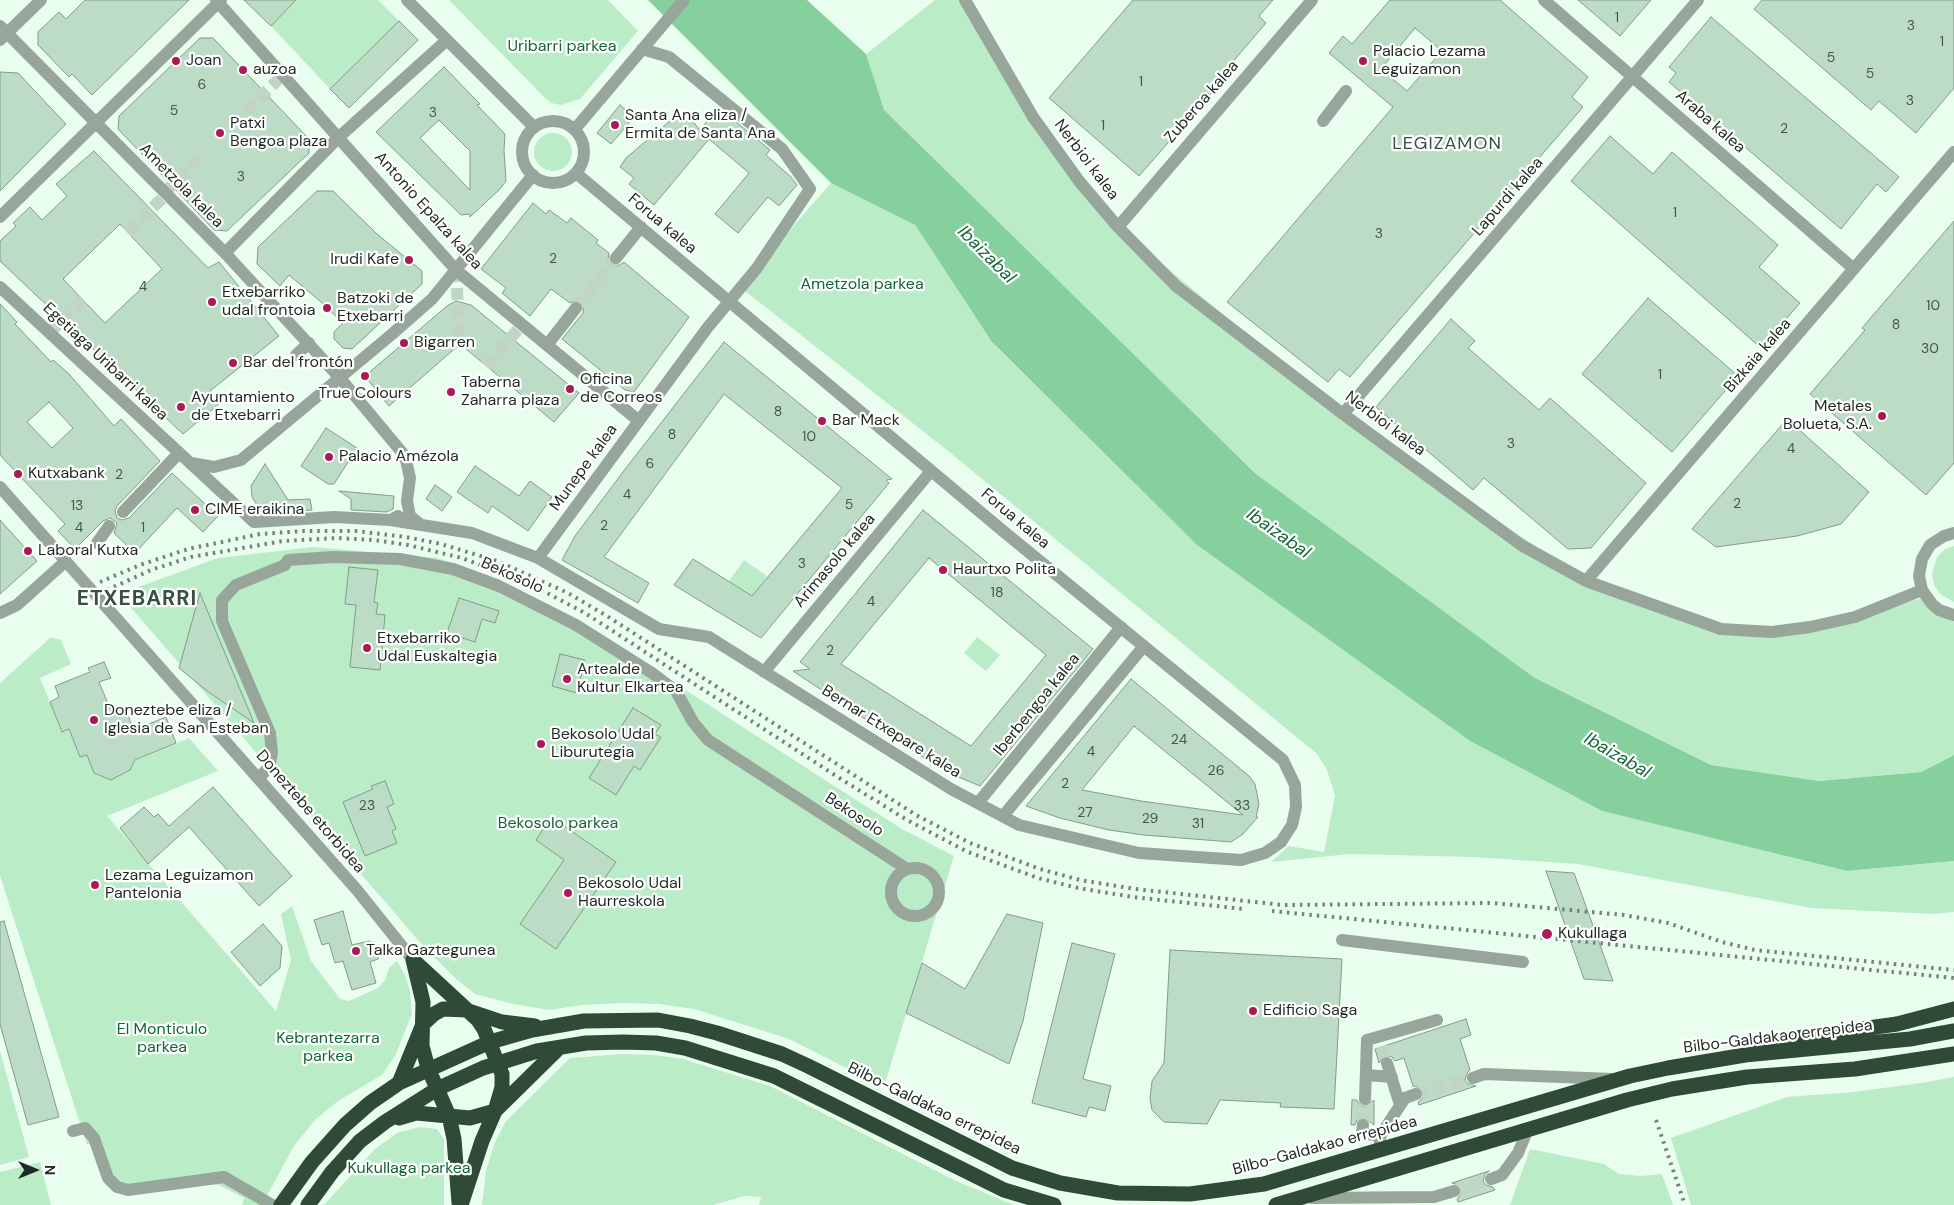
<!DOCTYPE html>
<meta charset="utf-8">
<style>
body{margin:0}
#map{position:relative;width:1954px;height:1205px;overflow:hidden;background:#eafeef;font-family:"DM Sans",sans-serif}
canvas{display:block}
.north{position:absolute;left:10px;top:1145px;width:50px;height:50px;-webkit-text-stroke:4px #fff;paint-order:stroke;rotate:90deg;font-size:14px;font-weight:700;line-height:20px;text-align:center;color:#1e2a21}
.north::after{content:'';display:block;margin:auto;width:18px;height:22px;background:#1e2a21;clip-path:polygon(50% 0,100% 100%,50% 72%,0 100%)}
</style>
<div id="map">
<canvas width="1954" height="1205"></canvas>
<div class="north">N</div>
</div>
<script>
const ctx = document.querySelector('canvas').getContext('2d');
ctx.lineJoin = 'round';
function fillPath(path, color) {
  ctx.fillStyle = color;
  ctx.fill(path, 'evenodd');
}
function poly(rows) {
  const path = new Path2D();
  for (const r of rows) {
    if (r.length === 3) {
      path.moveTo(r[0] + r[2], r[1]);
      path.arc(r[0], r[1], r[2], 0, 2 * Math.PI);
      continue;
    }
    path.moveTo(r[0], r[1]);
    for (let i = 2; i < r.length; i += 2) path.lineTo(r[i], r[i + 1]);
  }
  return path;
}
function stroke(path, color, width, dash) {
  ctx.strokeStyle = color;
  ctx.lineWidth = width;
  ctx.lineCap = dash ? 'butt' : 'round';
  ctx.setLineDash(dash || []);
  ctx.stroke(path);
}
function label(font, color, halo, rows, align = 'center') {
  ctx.font = font + ' "DM Sans",sans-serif';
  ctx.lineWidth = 4.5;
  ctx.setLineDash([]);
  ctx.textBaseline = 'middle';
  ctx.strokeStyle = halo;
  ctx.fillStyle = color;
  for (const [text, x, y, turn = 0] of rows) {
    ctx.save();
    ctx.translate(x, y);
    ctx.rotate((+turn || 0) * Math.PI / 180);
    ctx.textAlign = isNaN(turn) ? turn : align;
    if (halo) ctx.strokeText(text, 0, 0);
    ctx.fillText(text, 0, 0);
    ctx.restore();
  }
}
const green = poly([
 [296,0,378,0,399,21,330,89,271,26],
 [449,0,608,0,638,31,580,99,561,105,551,103,543,96],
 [935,0,965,0,1033,117,1118,227,1343,414,1586,581,1721,629,1772,632,1855,617,1926,597,1954,615,1954,755,1921,772,1819,781,1711,765,1535,678,1256,474,883,110,866,54],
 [553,152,19],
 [831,183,915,225,992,342,1197,545,1470,741,1602,811,1847,871,1954,861,1954,912,1932,914,1811,908,1578,864,1473,857,1350,854,1271,862,1289,846,1324,852,1335,796,1327,770,1317,754,948,451,740,287],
 [1954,546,1954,602,1940,594,1934,585,1932,573,1937,557,1945,549],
 [313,547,438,558,511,586,600,635,839,789,902,829,954,856,884,1087,789,1039,694,1009,659,1004,622,1003,582,1005,549,1010,513,1004,475,994,456,979,425,948,119,594,218,558],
 [744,560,767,576,752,597,729,581],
 [51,637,61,640,71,664,40,678,62,732,69,729,80,757,87,755,94,773,111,780,130,770,135,761,189,738,218,771,107,816,276,1011,291,960,281,914,292,906,311,961,340,999,349,1001,378,988,385,980,389,968,397,961,405,975,410,991,412,1014,395,1056,382,1075,338,1101,315,1120,294,1146,262,1205,242,1205,244,1198,219,1185,207,1184,116,1192,106,1185,92,1143,87,1145,0,876,0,683],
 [977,637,1000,655,986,671,964,653],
 [0,1051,29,1157,0,1165],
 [623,1054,655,1055,683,1059,770,1086,956,1181,1014,1205,759,1205,761,1197,745,1196,713,1205,482,1205,486,1171,494,1144,506,1121,570,1058],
 [1954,1077,1954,1205,1691,1205,1671,1138,1787,1097,1853,1092,1928,1082],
 [419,1127,437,1129,444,1139,444,1205,324,1205,375,1149,397,1133],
 [1530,1149,1604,1164,1619,1174,1642,1176,1662,1174,1673,1205,1510,1205],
 [40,1162,51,1205,0,1205,0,1172]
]);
const water = poly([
 [648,0,807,0,866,54,884,110,1256,474,1535,678,1711,765,1819,781,1921,772,1954,755,1954,861,1847,871,1602,811,1470,741,1197,545,992,342,915,225,831,183]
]);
const building = poly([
 [85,0,189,0,92,95,72,74,69,77,38,45,38,32,59,12,66,19,85,0],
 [244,0,296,0,271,26,244,0],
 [1133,0,1273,0,1259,16,1266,23,1212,86,1215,89,1139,176,1049,98,1133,0],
 [1390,0,1500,0,1588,77,1572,97,1583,107,1350,377,1339,369,1328,382,1227,302,1393,107,1329,53,1343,36,1352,44,1390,0],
 [1415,28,1442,51,1407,91,1381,69,1415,28],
 [1578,0,1651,0,1620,36,1578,0],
 [1762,0,1954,0,1954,88,1916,133,1879,101,1871,110,1754,9,1762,0],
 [1711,17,1899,177,1886,192,1877,184,1841,229,1669,82,1676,73,1669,67,1711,17],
 [399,21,418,40,349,108,330,89,399,21],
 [200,38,213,38,309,139,309,153,227,231,214,230,118,129,119,116,200,38],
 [444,67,480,104,477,105,505,134,504,150,506,181,499,190,470,217,470,214,461,215,376,132,444,67],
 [439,120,470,151,470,190,420,138,439,120],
 [0,72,18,73,66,124,0,191,0,72],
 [620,105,634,117,611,144,597,133,620,105],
 [718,107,770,150,766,155,791,177,797,185,779,206,768,197,738,233,715,214,749,173,709,139,654,205,629,184,634,178,620,167,626,158,678,114,685,122,690,118,700,130,718,107],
 [1610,136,1653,174,1672,152,1778,245,1759,267,1800,303,1761,348,1571,181,1610,136],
 [94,151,208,268,219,262,279,336,210,391,220,403,183,434,0,261,0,241,16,226,13,223,30,207,42,220,67,196,56,184,94,151],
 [120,224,162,269,105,323,63,279,120,224],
 [317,191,333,191,377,234,422,271,422,284,352,349,343,348,334,339,334,332,343,323,321,302,289,275,280,286,257,264,258,247,317,191],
 [533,203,546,214,549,210,567,223,571,218,598,240,596,243,609,253,608,260,611,264,618,266,624,262,689,317,634,392,625,390,562,339,583,313,584,305,581,302,577,300,570,303,551,289,530,316,502,293,506,288,481,269,533,203],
 [1954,221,1954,463,1926,495,1810,394,1865,330,1862,328,1954,221],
 [1648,298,1738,376,1672,452,1582,374,1648,298],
 [456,301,471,305,579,393,554,422,460,344,389,406,365,376,447,306,456,301],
 [0,304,17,322,15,324,51,362,53,360,69,374,114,426,121,419,160,461,117,506,115,511,117,518,122,520,129,518,172,473,218,516,203,532,177,508,135,553,114,533,117,523,110,518,103,521,75,549,58,531,65,524,0,455,0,304],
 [49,402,73,428,52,448,27,422,49,402],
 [1451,319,1475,341,1468,348,1539,410,1550,398,1646,483,1591,548,1568,549,1484,478,1473,490,1376,407,1451,319],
 [724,342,892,479,886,480,889,483,761,638,674,585,693,559,752,596,842,488,724,394,604,557,649,583,638,603,562,560,575,536,626,468,724,342],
 [1787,419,1869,492,1841,524,1797,536,1716,547,1692,529,1787,419],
 [326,428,357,448,334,484,328,484,301,466,326,428],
 [265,464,288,500,310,499,312,510,262,513,252,497,251,486,265,464],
 [475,466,519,496,530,481,552,497,528,531,492,506,488,513,457,492,475,466],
 [435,485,452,497,442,511,426,499,435,485],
 [339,491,394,496,393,509,387,512,351,510,351,499,339,491],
 [923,510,1093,649,980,786,956,776,916,753,793,671,810,669,800,662,923,510],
 [929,558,1046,655,971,746,841,664,929,558],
 [0,520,37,561,0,594,0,520],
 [349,567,378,570,374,602,378,603,376,614,385,615,380,670,350,667,356,605,345,604,349,567],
 [200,593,254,723,207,691,179,668,200,593],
 [459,598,499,611,495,623,482,619,475,642,447,633,459,598],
 [560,654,585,660,577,693,552,686,560,654],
 [104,662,111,678,99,682,111,711,124,706,134,730,166,717,176,743,135,760,130,770,111,780,94,773,87,755,80,757,69,729,62,732,50,702,59,697,55,686,90,672,88,668,104,662],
 [1131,679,1249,776,1255,784,1259,804,1256,817,1258,817,1243,834,1231,842,1144,835,1109,830,1060,818,1026,806,1131,679],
 [1134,726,1188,770,1243,815,1141,801,1082,790,1134,726],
 [633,708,661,725,655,734,661,737,640,770,634,766,616,795,589,778,633,708],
 [385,781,394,804,387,807,396,829,392,831,397,843,365,856,343,802,373,789,371,786,385,781],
 [213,787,292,876,259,906,189,827,148,864,120,828,144,807,154,817,158,814,169,826,213,787],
 [551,817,616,862,556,949,520,924,564,860,536,840,551,817],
 [1546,871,1574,873,1613,981,1584,979,1546,871],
 [343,911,352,945,369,941,377,945,380,952,378,959,370,962,376,983,352,990,343,961,335,963,329,943,322,945,314,920,343,911],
 [1007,914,1043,923,1023,1021,1009,1064,906,1013,922,963,965,989,1007,914],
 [4,921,59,1117,28,1125,0,1024,0,922,4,921],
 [263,924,282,946,280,968,260,986,231,952,263,924],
 [1072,943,1115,954,1083,1079,1111,1086,1105,1111,1089,1107,1086,1117,1032,1103,1072,943],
 [1170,950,1342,959,1334,1109,1280,1107,1281,1103,1220,1100,1207,1124,1164,1122,1152,1110,1150,1098,1152,1081,1164,1063,1170,950],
 [1466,1019,1471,1035,1460,1039,1470,1070,1467,1073,1465,1080,1468,1084,1476,1086,1419,1105,1418,1102,1422,1099,1424,1092,1421,1088,1413,1086,1404,1058,1395,1061,1392,1057,1385,1055,1379,1063,1375,1049,1466,1019],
 [1352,1100,1357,1100,1360,1106,1365,1107,1374,1100,1374,1125,1364,1117,1357,1120,1355,1125,1351,1125,1352,1100],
 [1489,1171,1485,1174,1483,1181,1486,1185,1493,1187,1495,1190,1458,1202,1457,1199,1462,1193,1462,1188,1459,1185,1452,1183,1489,1171]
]);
const minorTunnel = poly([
 [246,111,283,75],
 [165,192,199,159],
 [127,232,167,194],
 [456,270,460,344],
 [576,308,616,258],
 [49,333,83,300],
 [486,366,522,325],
 [1382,1046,1387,1063],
 [1416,1094,1473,1078],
 [1363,1125,1365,1099],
 [1454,1191,1491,1179]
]);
const minor = poly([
 [216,0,456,270,639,421],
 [407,0,534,127],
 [965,0,1033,117,1079,181,1118,227,1176,286,1343,414,1521,545,1586,581,1721,629,1772,632,1810,627,1855,617,1922,590],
 [1544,0,1854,269],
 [0,26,225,253,340,378,405,456,410,478,407,501,410,516,421,525],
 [0,40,41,0],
 [1323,121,1346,91],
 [553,152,31],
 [575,129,684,0],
 [0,217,221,0],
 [1118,227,1312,0],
 [225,253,339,137,447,40],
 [616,258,641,227],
 [0,287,254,522,334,517,390,520,398,516],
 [547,345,576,308],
 [296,355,309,343],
 [1343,414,1698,0],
 [191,463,214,467,241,460,391,335,432,299,533,175],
 [0,487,357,890,413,960],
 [123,512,179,453],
 [390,520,472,533,538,558,659,629,709,637,951,789,1019,825,1139,853,1241,860,1265,853,1281,842,1292,825,1296,807,1295,785,1283,760,1003,531,576,173],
 [1954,533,1944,536,1930,545,1922,559,1919,576,1922,590,1932,604,1939,610,1954,615],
 [97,543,109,526],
 [538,558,708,327,757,268,810,189,782,149,669,57,642,49],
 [1586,581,1954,152],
 [0,613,17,605,66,561],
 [764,672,931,471],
 [259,778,269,767,272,753,270,733,222,621,222,600,236,585,285,565,288,560,333,557,400,559,453,569,499,586,576,625,652,673,676,691,693,722,708,740,907,869],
 [978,803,1121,627],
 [1003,816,1144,646],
 [915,892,24],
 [1342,940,1523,962],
 [1387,1063,1400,1105],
 [1366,1075,1392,1077],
 [1473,1078,1484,1074,1613,1079],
 [1365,1099,1367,1040,1437,1020],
 [1363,1125,1362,1133,1380,1136],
 [73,1131,85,1128,94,1138,108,1178,117,1187,128,1190,224,1177,272,1205],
 [1380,1151,1380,1136,1405,1098,1416,1094],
 [1491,1179,1502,1175,1518,1153,1528,1129],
 [1312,1198,1434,1197,1454,1191]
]);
const highway = poly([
 [413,960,478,1020,484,1029,502,1074,502,1087,495,1111,482,1141,461,1205],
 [413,960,423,1002,422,1046,428,1068,449,1116,454,1139,459,1203],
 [1756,1051,1782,1040,1897,1024,1954,1009],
 [399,1083,423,1024,434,1014,443,1009,466,1010,502,1022,535,1026],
 [399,1118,416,1113,470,1118,495,1111,559,1048],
 [281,1205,312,1162,345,1125,370,1103,399,1083,490,1042,532,1030,584,1021,658,1020,690,1026,717,1033,782,1054,808,1066,1012,1168,1060,1183,1118,1193,1190,1194,1264,1184,1630,1076,1668,1068,1745,1055,1910,1039,1954,1031],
 [308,1205,332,1172,360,1141,385,1122,437,1089,483,1068,537,1051,586,1043,623,1042,656,1043,685,1048,774,1076,1004,1190,1054,1205],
 [1276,1205,1627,1100,1672,1089,1747,1077,1855,1069,1954,1054]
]);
const rail = poly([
 [100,582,140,565,188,549,260,534,303,531,356,531,406,537,441,544,497,561,568,593,607,616,916,815,970,843,1040,869,1080,880,1135,889,1283,905,1492,903,1624,915,1668,923,1722,942,1755,950,1954,970],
 [107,590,151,570,191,557,283,541,337,538,374,540,408,545,462,558,532,585,585,613,844,781,907,820,968,852,1038,878,1078,888,1133,897,1244,909],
 [1272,911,1954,978],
 [1656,1120,1685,1205]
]);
const markers = [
 [176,61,5,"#aa1a55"],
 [1363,61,5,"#aa1a55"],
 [243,70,5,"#aa1a55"],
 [615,125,5,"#aa1a55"],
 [220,133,5,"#aa1a55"],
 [409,260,5,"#aa1a55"],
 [212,302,5,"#aa1a55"],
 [327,308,5,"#aa1a55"],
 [404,343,5,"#aa1a55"],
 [233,363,5,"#aa1a55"],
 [365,376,5,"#aa1a55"],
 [570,389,5,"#aa1a55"],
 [451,392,5,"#aa1a55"],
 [181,407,5,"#aa1a55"],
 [1882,416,5,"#aa1a55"],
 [822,421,5,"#aa1a55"],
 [329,457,5,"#aa1a55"],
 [18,474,5,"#aa1a55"],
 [195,510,5,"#aa1a55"],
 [28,551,5,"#aa1a55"],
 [943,570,5,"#aa1a55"],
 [367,648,5,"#aa1a55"],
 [567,679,5,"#aa1a55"],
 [94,720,5,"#aa1a55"],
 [541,744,5,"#aa1a55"],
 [95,885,5,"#aa1a55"],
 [568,893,5,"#aa1a55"],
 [1547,934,6,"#aa1a55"],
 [356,951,5,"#aa1a55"],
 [1253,1011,5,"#aa1a55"]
];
const numberNames = [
 ["1",1617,18],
 ["3",1911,26],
 ["1",1942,42],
 ["5",1831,58],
 ["5",1870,74],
 ["1",1141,82],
 ["6",202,85],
 ["3",1910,101],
 ["5",174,111],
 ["3",433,113],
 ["1",1103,126],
 ["2",1784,129],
 ["3",241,177],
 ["1",1675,213],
 ["3",1379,234],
 ["2",553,259],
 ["4",143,287],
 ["10",1933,306],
 ["8",1896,325],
 ["30",1930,349],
 ["1",1660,375],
 ["8",778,412],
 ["8",672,435],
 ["10",809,437],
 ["3",1511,444],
 ["4",1791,449],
 ["6",650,464],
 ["2",119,475],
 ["4",627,495],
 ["2",1737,504],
 ["5",849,505],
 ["13",77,506],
 ["2",604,526],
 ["4",79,528],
 ["1",143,528],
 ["3",802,564],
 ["18",997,593],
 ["4",871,602],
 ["2",830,651],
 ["24",1179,740],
 ["4",1091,752],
 ["26",1216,771],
 ["2",1065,784],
 ["23",367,806],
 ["33",1242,806],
 ["27",1085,813],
 ["29",1150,819],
 ["31",1198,824]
];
const parkNames = [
 ["Uribarri parkea",562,47],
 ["Ametzola parkea",862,285],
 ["Bekosolo parkea",558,824],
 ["El Monticulo",162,1030],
 ["parkea",162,1048],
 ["Kebrantezarra",328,1039],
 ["parkea",328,1057],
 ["Kukullaga parkea",409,1169]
];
const poiNames = [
 ["Palacio Lezama",1373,52],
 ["Leguizamon",1373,70],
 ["Joan",186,61],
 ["auzoa",253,70],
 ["Santa Ana eliza /",625,116],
 ["Ermita de Santa Ana",625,134],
 ["Patxi",230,124],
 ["Bengoa plaza",230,142],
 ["Irudi Kafe",399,260,"right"],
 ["Etxebarriko",222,293],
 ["udal frontoia",222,311],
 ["Batzoki de",337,299],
 ["Etxebarri",337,317],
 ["Bigarren",414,343],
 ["Bar del frontón",243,363],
 ["Oficina",580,380],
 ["de Correos",580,398],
 ["Taberna",461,383],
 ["Zaharra plaza",461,401],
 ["True Colours",365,394,"center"],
 ["Ayuntamiento",191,398],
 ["de Etxebarri",191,416],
 ["Metales",1872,407,"right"],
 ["Bolueta, S.A.",1872,425,"right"],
 ["Bar Mack",832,421],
 ["Palacio Amézola",339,457],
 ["Kutxabank",28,474],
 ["CIME eraikina",205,510],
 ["Laboral Kutxa",38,551],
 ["Haurtxo Polita",953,570],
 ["Etxebarriko",377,639],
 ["Udal Euskaltegia",377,657],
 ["Artealde",577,670],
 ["Kultur Elkartea",577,688],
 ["Doneztebe eliza /",104,711],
 ["Iglesia de San Esteban",104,729],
 ["Bekosolo Udal",551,735],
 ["Liburutegia",551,753],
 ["Lezama Leguizamon",105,876],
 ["Pantelonia",105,894],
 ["Bekosolo Udal",578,884],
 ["Haurreskola",578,902],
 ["Kukullaga",1558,934],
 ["Talka Gaztegunea",366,951],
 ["Edificio Saga",1263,1011]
];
const streetNames = [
 ["Zuberoa kalea",1202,102,-49],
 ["Araba kalea",1710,122,41],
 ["Nerbioi kalea",1086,160,53],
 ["Ametzola kalea",181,186,45],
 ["Lapurdi kalea",1508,197,-49],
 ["Antonio Epalza kalea",428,211,48],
 ["Forua kalea",662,224,40],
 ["Bizkaia kalea",1758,356,-49],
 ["Egetiaga Uribarri kalea",105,362,43],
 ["Nerbioi kalea",1385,424,37],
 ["Munepe kalea",584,468,-54],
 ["Forua kalea",1015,519,40],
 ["Arimasolo kalea",835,561,-50],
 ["Bekosolo",512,576,24],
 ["Iberbengoa kalea",1037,705,-51],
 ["Bernar Etxepare kalea",891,732,32],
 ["Doneztebe etorbidea",310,812,49],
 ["Bekosolo",854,815,33],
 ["Bilbo-Galdakao errepidea",1778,1037,-7],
 ["Bilbo-Galdakao errepidea",934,1109,26],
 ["Bilbo-Galdakao errepidea",1325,1146,-15]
];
const neighbourhoodNames = [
 ["LEGIZAMON",1447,144]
];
const waterNames = [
 ["Ibaizabal",986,255,45],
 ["Ibaizabal",1278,534,35],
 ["Ibaizabal",1617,756,30]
];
const districtNames = [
 ["ETXEBARRI",137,599]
];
fillPath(green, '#bbecc8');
fillPath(water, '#86d09d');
fillPath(building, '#bddcc5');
stroke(building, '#7f9d87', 1);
stroke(minorTunnel, '#c1d4c6', 12, [12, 6]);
stroke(minor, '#98a59b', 12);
stroke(highway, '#2f4a37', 15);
stroke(rail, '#748478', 4, [2.5, 5]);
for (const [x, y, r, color] of markers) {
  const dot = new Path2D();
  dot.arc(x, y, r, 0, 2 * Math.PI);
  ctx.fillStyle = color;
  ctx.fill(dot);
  stroke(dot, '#fff', 2);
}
label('14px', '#46564a', null, numberNames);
label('16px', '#116637', '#fff', parkNames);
label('16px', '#1e2a21', '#fff', poiNames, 'left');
label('16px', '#1e2a21', '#fff', streetNames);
ctx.letterSpacing = '1px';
label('18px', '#36513e', '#fff', neighbourhoodNames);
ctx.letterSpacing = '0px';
label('italic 18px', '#16683a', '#fff', waterNames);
ctx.letterSpacing = '1px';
label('bold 21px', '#36513e', '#fff', districtNames);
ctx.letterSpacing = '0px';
</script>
